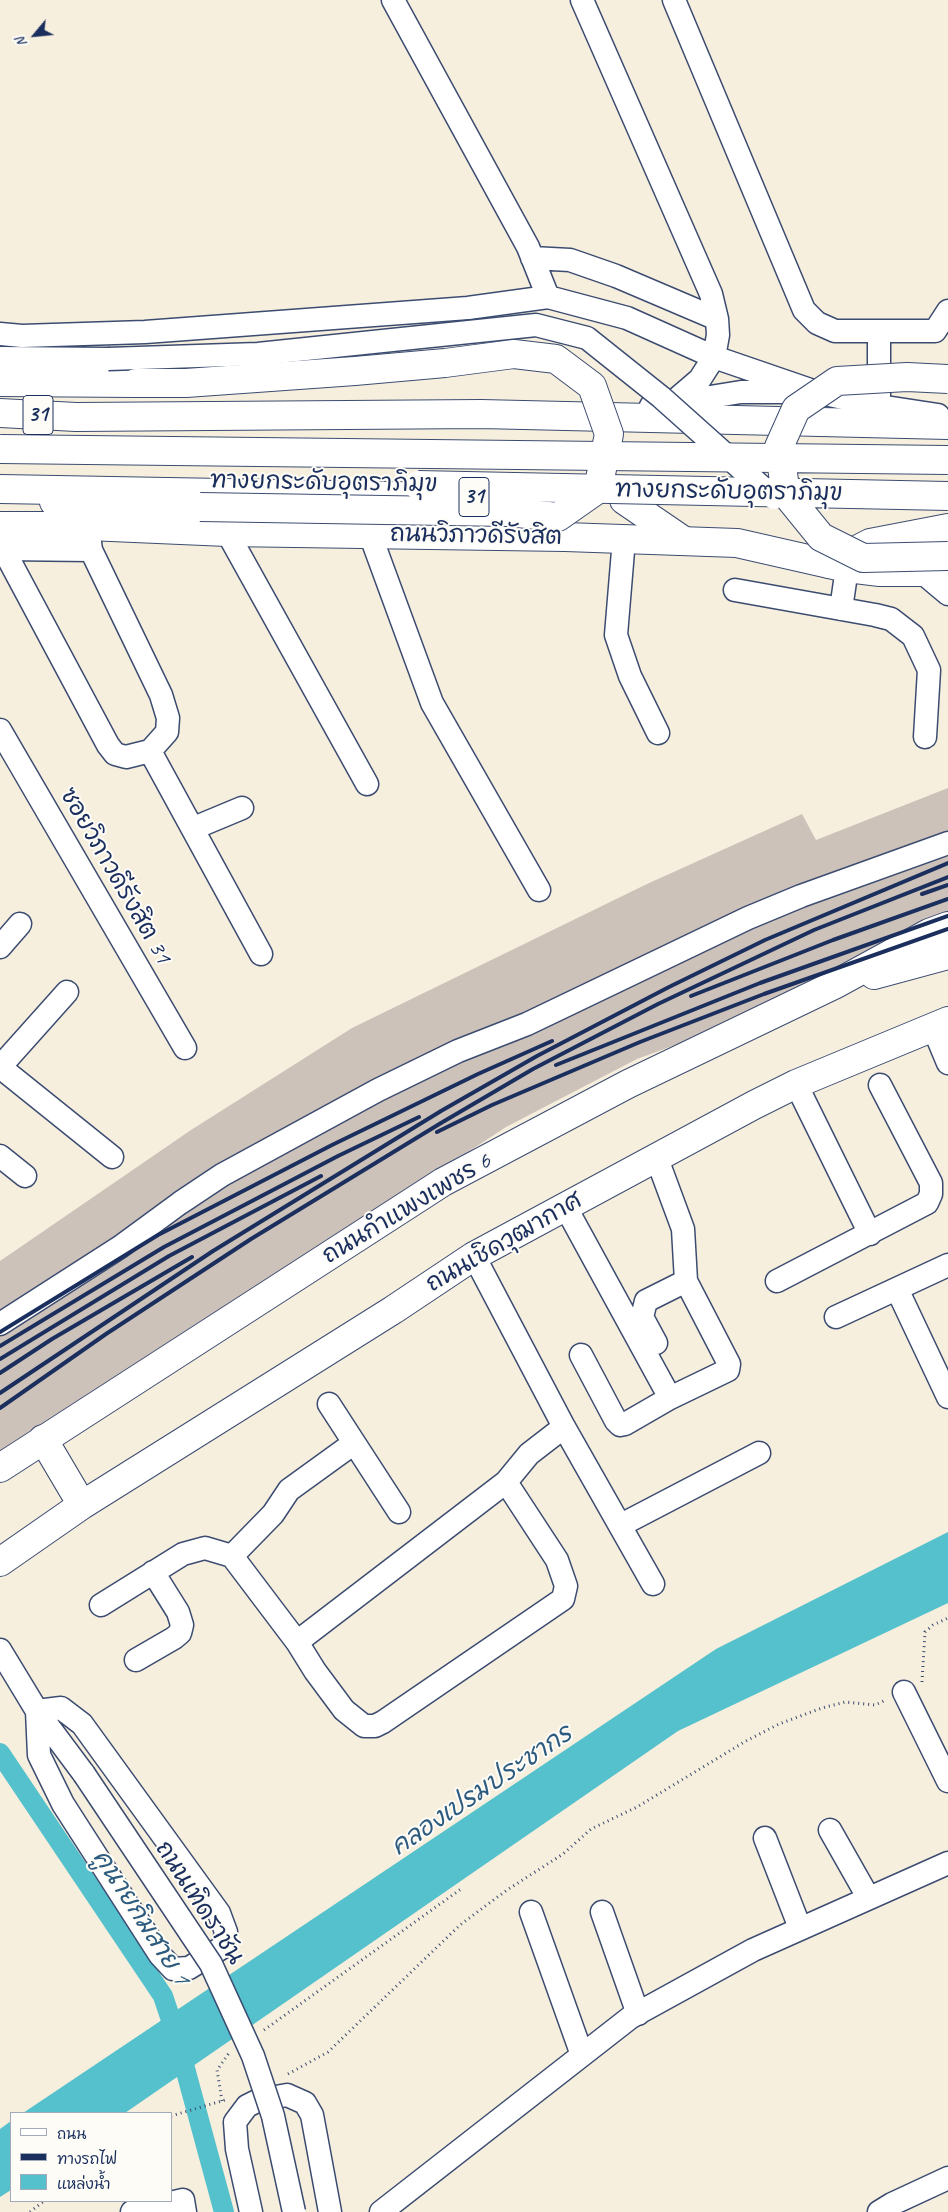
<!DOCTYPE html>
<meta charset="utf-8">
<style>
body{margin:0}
#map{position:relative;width:948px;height:2212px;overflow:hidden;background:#f7efdd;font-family:Caveat,"Playpen Sans Thai",sans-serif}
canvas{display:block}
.legend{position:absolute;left:10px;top:2112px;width:162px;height:90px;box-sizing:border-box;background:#fdfcf7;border:1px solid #a3aaba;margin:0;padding:6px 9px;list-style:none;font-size:15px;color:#1b2f5e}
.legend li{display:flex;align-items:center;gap:10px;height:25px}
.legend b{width:25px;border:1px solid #a3aaba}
.north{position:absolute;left:10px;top:10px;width:50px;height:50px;-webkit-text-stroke:4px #fdfcf7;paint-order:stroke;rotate:242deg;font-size:14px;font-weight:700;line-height:20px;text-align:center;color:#1b2f5e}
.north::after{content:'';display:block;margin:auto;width:18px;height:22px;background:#1b2f5e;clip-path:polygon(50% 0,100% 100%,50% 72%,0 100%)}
</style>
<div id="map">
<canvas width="948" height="2212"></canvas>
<ul class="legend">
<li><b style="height:6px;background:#fff"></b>ถนน</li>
<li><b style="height:6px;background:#1b2f5e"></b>ทางรถไฟ</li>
<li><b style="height:14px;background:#55c1cd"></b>แหล่งน้ำ</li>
</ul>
<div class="north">N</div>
</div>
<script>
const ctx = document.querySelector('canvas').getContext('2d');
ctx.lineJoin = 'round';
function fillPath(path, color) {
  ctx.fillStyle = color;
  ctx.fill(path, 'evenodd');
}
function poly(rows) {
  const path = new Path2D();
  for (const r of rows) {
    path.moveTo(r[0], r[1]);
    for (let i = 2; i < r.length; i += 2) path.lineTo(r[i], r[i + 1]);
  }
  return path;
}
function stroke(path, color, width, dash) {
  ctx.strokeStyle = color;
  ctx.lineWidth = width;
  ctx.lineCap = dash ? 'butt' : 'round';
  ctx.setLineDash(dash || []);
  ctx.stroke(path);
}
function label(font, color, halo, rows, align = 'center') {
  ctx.font = font + ' Caveat,"Playpen Sans Thai",sans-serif';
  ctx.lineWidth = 4;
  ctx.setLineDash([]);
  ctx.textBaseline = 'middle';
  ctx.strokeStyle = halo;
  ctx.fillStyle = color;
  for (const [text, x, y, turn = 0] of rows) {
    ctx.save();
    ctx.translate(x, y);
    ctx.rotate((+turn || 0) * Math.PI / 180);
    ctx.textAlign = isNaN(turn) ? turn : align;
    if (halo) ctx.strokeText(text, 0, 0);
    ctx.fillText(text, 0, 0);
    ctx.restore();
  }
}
const industrial = poly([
 [948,788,948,945,637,1059,506,1127,0,1460,0,1261,191,1130,352,1028,647,884,802,814,816,840]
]);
const water = poly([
 [948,1532,948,1603,678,1731,125,2113,23,2113,716,1649],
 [11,2121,11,2190,0,2197,0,2129]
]);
const canal = poly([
 [0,1753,163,1996,176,2035,224,2212]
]);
const path = poly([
 [922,1682,925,1632,933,1625,948,1618],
 [264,2030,461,1889],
 [288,2074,328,2052,460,1925,507,1890,563,1854,591,1829,637,1807,746,1741,779,1724,822,1708,845,1702,875,1705,886,1700],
 [222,2101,217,2070,229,2053],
 [171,2116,225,2100],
 [30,2212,44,2201]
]);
const minor = poly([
 [393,0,528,247,548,297],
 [582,0,711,294,717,319,718,335,714,357,700,379,672,403,651,406],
 [674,0,804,310,817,323,835,331,879,331],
 [532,258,570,260,616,276,717,319],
 [0,334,22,336,145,332,468,308,548,297,627,318,714,357,816,392,879,406,938,415],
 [0,358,108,359],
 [879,395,879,331,935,331,948,311],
 [673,403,741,392,800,392],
 [227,532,367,784],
 [370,534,432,703,539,890],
 [624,539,616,635,630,676,658,733],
 [0,543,108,745,115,754,126,757,150,751,167,732,168,718,161,695,91,550,88,526],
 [3,549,91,550],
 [923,573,948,594],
 [735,590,875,615,891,619,913,636,929,670,925,737],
 [841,609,847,568],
 [0,730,185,1048],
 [150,751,261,954],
 [194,828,242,808],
 [0,947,20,924],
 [933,1027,948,1063],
 [0,1067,112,1157],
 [0,1067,67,992],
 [796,1084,870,1234],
 [0,1156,25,1176],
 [565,1206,670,1398],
 [474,1256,564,1427,653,1584],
 [777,1281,927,1203,931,1194,931,1183,880,1085],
 [897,1289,948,1397],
 [836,1317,948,1265],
 [0,1324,120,1247,180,1203,222,1175,378,1090,458,1051,527,1024,748,918,801,896,948,843],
 [656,1343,642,1317,646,1301,686,1281],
 [581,1355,616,1421,620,1425,625,1424,670,1398,728,1370,729,1364,686,1281,683,1229,656,1156],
 [329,1404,399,1512],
 [621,1525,759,1453],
 [232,1556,297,1642,506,1482,529,1454,564,1427],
 [101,1605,183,1554,205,1548,232,1556,273,1514,289,1490,354,1443],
 [297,1642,315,1671,344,1710,364,1726,375,1726,383,1722,563,1599,566,1586,557,1560,506,1482],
 [0,1650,37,1711,84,1774],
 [136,1660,174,1638,180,1633,182,1625,178,1612,153,1572],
 [904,1692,948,1781],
 [61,1708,82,1724,219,1913,226,1932,223,1947,189,1968,173,1969,160,1955,63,1804,39,1755,37,1711,61,1708],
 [830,1830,868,1897],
 [765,1838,800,1928],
 [531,1912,582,2055],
 [602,1912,638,2014],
 [132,2212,183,2200,185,2212],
 [251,2212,237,2149,235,2122,247,2106,259,2100,287,2095,305,2103,312,2115,330,2212],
 [381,2212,631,2017,753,1950,948,1863],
 [879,2212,892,2204,948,2178]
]);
const major = poly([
 [0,382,136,383],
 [54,502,200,507],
 [0,526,88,526,227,532,565,537,737,543,847,568,880,572,948,572],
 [874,975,948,955],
 [43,1439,82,1505],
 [0,1468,443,1182,628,1084,834,985,929,933,948,926],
 [0,1562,82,1505,393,1310,474,1256,754,1105,796,1084,948,1021]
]);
const highway = poly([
 [0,413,76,417,481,414,948,425],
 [0,489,447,497],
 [624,500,684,541],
 [829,564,870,543,948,528]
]);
const rail = poly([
 [922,894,948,885],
 [691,996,833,940,948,899],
 [556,1065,760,983,948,916],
 [437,1132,492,1105,640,1042,764,994,948,929],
 [0,1332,158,1235,332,1145,478,1074,552,1041],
 [0,1346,164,1247,338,1156,419,1117],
 [0,1359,169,1256,321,1176],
 [0,1373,52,1339,192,1257],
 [0,1393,213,1251,441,1111,537,1056,669,987,765,940,948,863],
 [0,1408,106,1334,251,1239,441,1123,533,1069,658,1004,814,930,948,877]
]);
const minorBridge = poly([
 [108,359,258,354,536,325,587,338,661,397,774,498],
 [84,1774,211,1964,253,2056,273,2116,294,2212]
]);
const majorBridge = poly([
 [136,383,186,383,355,371,445,363,514,354,556,359,592,386,609,434,598,489,558,517,507,512,200,507]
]);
const highwayBridge = poly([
 [948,379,907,377,837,381,796,409,779,447,786,494,821,537,863,558,948,556],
 [0,449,948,460],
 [418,485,948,496]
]);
const shields = [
 [38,415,30],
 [474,497,30]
];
const shieldNames = [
 ["31",38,415],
 ["31",474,497]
];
const streetNames = [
 ["ทางยกระดับอุตราภิมุข",324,483,1],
 ["ทางยกระดับอุตราภิมุข",729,492,1],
 ["ถนนวิภาวดีรังสิต",476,536,1],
 ["ซอยวิภาวดีรังสิต 31",115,876,60],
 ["ถนนกำแพงเพชร 6",407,1209,-31],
 ["ถนนเชิดวุฒากาศ",504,1243,-30],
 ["ถนนเทิดราชัน",199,1903,57]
];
const waterNames = [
 ["คลองเปรมประชากร",482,1791,-34],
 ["คูนายกิมสาย 1",140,1917,57]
];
fillPath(industrial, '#cdc2b9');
fillPath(water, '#55c1cd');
stroke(canal, '#55c1cd', 20);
stroke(minor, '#3c4c71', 25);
stroke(major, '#3c4c71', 30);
stroke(highway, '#3c4c71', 30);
stroke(path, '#3c4c71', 3, [1, 4]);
stroke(minor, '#fff', 22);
stroke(major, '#fff', 28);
stroke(highway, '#fff', 28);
stroke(rail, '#1b2f5e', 4);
stroke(minorBridge, '#3c4c71', 25, []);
stroke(majorBridge, '#3c4c71', 30, []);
stroke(highwayBridge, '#3c4c71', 30, []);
stroke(minorBridge, '#fff', 22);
stroke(majorBridge, '#fff', 28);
stroke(highwayBridge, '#fff', 28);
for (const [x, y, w] of shields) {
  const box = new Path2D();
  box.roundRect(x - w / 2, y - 19.5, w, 39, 4);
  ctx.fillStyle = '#fdfcf7';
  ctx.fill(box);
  stroke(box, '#1b2f5e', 1);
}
label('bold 22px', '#1b2f5e', null, shieldNames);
label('24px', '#1b2f5e', '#fdfcf7', streetNames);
label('italic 25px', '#2c5b7f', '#fdfcf7', waterNames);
</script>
